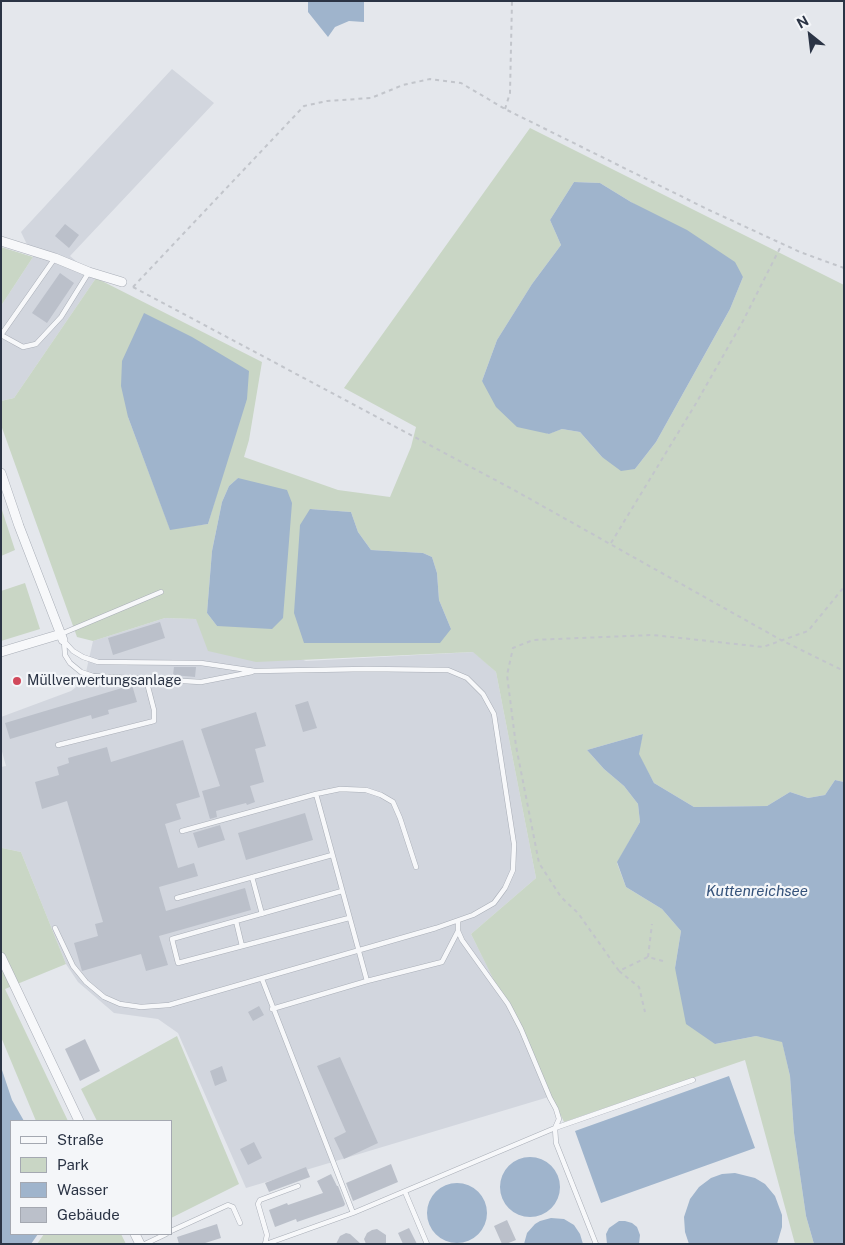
<!DOCTYPE html>
<meta charset="utf-8">
<style>
body{margin:0}
#map{position:relative;width:845px;height:1245px;overflow:hidden;background:#e4e7ec;font-family:"Public Sans",sans-serif}
canvas{display:block}
.frame{position:absolute;inset:0;border:2px solid #2b3445;pointer-events:none}
.legend{position:absolute;left:10px;top:1120px;width:162px;height:115px;box-sizing:border-box;background:#f4f6f9;border:1px solid #a4a8b1;margin:0;padding:6px 9px;list-style:none;font-size:15px;color:#2b3445}
.legend li{display:flex;align-items:center;gap:10px;height:25px}
.legend b{width:25px;border:1px solid #a4a8b1}
.north{position:absolute;left:785px;top:10px;width:50px;height:50px;-webkit-text-stroke:4px #f4f6f9;paint-order:stroke;rotate:331deg;font-size:14px;font-weight:700;line-height:20px;text-align:center;color:#2b3445}
.north::after{content:'';display:block;margin:auto;width:18px;height:22px;background:#2b3445;clip-path:polygon(50% 0,100% 100%,50% 72%,0 100%)}
</style>
<div id="map">
<canvas width="845" height="1245"></canvas>
<div class="frame"></div>
<ul class="legend">
<li><b style="height:6px;background:#f7f8fa"></b>Straße</li>
<li><b style="height:14px;background:#c9d6c5"></b>Park</li>
<li><b style="height:14px;background:#9fb4cc"></b>Wasser</li>
<li><b style="height:14px;background:#bbc0ca"></b>Gebäude</li>
</ul>
<div class="north">N</div>
</div>
<script>
const ctx = document.querySelector('canvas').getContext('2d');
ctx.lineJoin = 'round';
function fillPath(path, color) {
  ctx.fillStyle = color;
  ctx.fill(path, 'evenodd');
}
function poly(rows) {
  const path = new Path2D();
  for (const r of rows) {
    if (r.length === 3) {
      path.moveTo(r[0] + r[2], r[1]);
      path.arc(r[0], r[1], r[2], 0, 2 * Math.PI);
      continue;
    }
    path.moveTo(r[0], r[1]);
    for (let i = 2; i < r.length; i += 2) path.lineTo(r[i], r[i + 1]);
  }
  return path;
}
function stroke(path, color, width, dash) {
  ctx.strokeStyle = color;
  ctx.lineWidth = width;
  ctx.lineCap = dash ? 'butt' : 'round';
  ctx.setLineDash(dash || []);
  ctx.stroke(path);
}
function label(font, color, halo, rows, align = 'center') {
  ctx.font = font + ' "Public Sans",sans-serif';
  ctx.lineWidth = 4.5;
  ctx.setLineDash([]);
  ctx.textBaseline = 'middle';
  ctx.strokeStyle = halo;
  ctx.fillStyle = color;
  for (const [text, x, y, turn = 0] of rows) {
    ctx.save();
    ctx.translate(x, y);
    ctx.rotate((+turn || 0) * Math.PI / 180);
    ctx.textAlign = isNaN(turn) ? turn : align;
    if (halo) ctx.strokeText(text, 0, 0);
    ctx.fillText(text, 0, 0);
    ctx.restore();
  }
}
const built = poly([
 [172,69,214,103,70,256,96,278,14,398,1,401,1,306,33,257,21,232],
 [165,618,197,619,306,661,474,652,496,672,536,878,471,934,552,1096,246,1188,178,1033,158,1019,114,1013,78,982,66,964,21,852,2,848,1,846,1,767,6,766,1,748,1,717,71,691,84,681,93,641]
]);
const green = poly([
 [530,128,844,285,844,782,835,780,825,795,808,798,790,792,767,806,694,807,654,783,638,754,643,734,587,750,604,769,624,786,638,804,640,822,617,863,626,887,662,909,681,931,675,968,715,1044,756,1036,782,1041,790,1076,794,1133,806,1216,814,1244,795,1244,745,1060,564,1122,471,934,536,878,496,672,473,652,256,662,208,651,196,619,165,618,93,641,77,637,1,425,1,401,14,398,96,278,262,362,249,440,244,457,338,490,390,497,411,447,416,427,344,388],
 [574,182,600,183,631,202,743,277,730,309,656,442,635,469,602,457,580,432,562,429,548,434,482,381,497,340,532,284,561,245,550,220],
 [128,417,225,466,208,524,170,529],
 [238,478,217,626,207,613,212,551,222,502,229,486],
 [311,509,351,512,358,532,371,550,423,553,432,557,437,573,439,600,451,629],
 [1,247,33,257,1,306],
 [1,507,15,550,1,556],
 [25,583,40,629,1,641,1,591],
 [1,846,2,848,21,852,66,964,5,989,68,1121,36,1121,1,1037],
 [177,1036,239,1184,171,1218,171,1121,97,1121,81,1089],
 [44,1234,121,1234,126,1244,37,1244]
]);
const water = poly([
 [308,1,364,1,364,22,349,21,335,27,328,37,308,12],
 [574,182,600,183,631,202,687,230,735,262,743,277,730,309,656,442,635,469,621,471,602,457,580,432,562,429,549,434,517,427,496,407,482,381,497,340,532,284,561,245,550,220],
 [144,313,192,337,249,371,247,399,208,524,170,530,128,417,121,386,122,361],
 [238,478,287,490,292,503,283,618,272,629,217,626,207,613,212,551,222,502,229,486],
 [310,509,351,512,358,532,371,550,423,553,432,557,437,573,439,600,451,629,440,643,304,643,294,613,300,525],
 [643,734,639,754,654,783,694,807,767,806,790,792,808,798,825,795,835,780,844,782,844,1244,814,1244,806,1216,794,1133,790,1076,782,1042,756,1036,715,1044,686,1024,675,968,681,931,662,909,626,887,617,862,640,822,638,804,624,786,604,769,587,750],
 [1,1067,12,1100,24,1121,11,1121,11,1234,38,1234,31,1244,1,1244],
 [729,1076,755,1148,601,1203,575,1131],
 [530,1187,30],
 [735,1173,755,1178,765,1184,775,1196,782,1215,782,1227,777,1244,689,1244,685,1232,684,1217,690,1199,699,1187,711,1178,722,1174],
 [457,1213,30],
 [551,1218,564,1219,574,1225,580,1234,583,1244,524,1244,527,1233,535,1224,540,1221],
 [619,1221,625,1221,632,1223,637,1227,640,1235,639,1244,607,1244,606,1234,609,1228]
]);
const building = poly([
 [65,224,79,235,69,248,55,236],
 [60,273,74,283,47,323,32,313],
 [160,622,165,638,113,655,108,638],
 [174,667,196,667,195,677,173,675],
 [132,685,137,702,108,710,109,714,92,719,91,715,10,739,5,723],
 [308,701,317,728,303,732,295,705],
 [256,712,266,746,255,749,264,782,250,786,255,802,247,805,246,803,216,811,217,817,210,819,202,791,220,786,201,729],
 [183,740,200,797,176,804,181,819,165,824,178,868,194,863,198,876,159,887,166,911,245,888,251,910,159,936,168,965,146,971,141,954,82,971,74,943,98,936,95,924,103,922,67,801,42,809,35,782,59,775,57,767,69,763,68,758,107,747,111,762],
 [305,813,313,840,246,860,238,833],
 [220,825,225,840,198,848,193,833],
 [259,1006,264,1015,253,1021,248,1012],
 [85,1039,100,1071,80,1081,65,1049],
 [340,1057,378,1143,344,1159,334,1138,346,1132,317,1066],
 [222,1066,227,1081,215,1086,210,1071],
 [254,1142,262,1158,248,1165,240,1149],
 [391,1164,398,1182,353,1201,346,1183],
 [306,1167,310,1177,269,1192,265,1183],
 [331,1174,337,1186,338,1186,345,1204,344,1206,297,1222,296,1219,275,1227,269,1210,287,1203,288,1205,323,1193,317,1181],
 [507,1220,516,1240,506,1244,502,1244,494,1226],
 [217,1224,221,1238,202,1244,179,1244,177,1237],
 [409,1228,417,1244,403,1244,398,1233],
 [377,1229,386,1235,386,1244,366,1244,364,1239,367,1233,372,1230],
 [346,1233,350,1234,361,1244,336,1244,340,1236]
]);
const path = poly([
 [505,109,510,93,512,1],
 [133,287,304,106,327,101,371,98,403,85,430,79,461,83,505,109,709,210,800,252,844,268],
 [133,287,514,490,781,640,844,671],
 [611,543,695,405,743,321,782,244],
 [648,957,652,924],
 [663,961,648,957,619,971,578,913,561,897,539,863,516,746,507,675,513,648,533,640,653,635,763,647,808,631,844,587],
 [619,971,639,987,645,1012]
]);
const lane = poly([
 [1,335,23,347,36,344,61,317,89,272],
 [1,335,55,258],
 [61,634,161,592],
 [64,641,65,655,70,663,81,672,93,676,201,682,252,672],
 [58,745,154,721,154,710,146,679],
 [316,794,340,789,366,790,381,795,393,802,400,818,416,867],
 [182,831,316,794,367,981],
 [252,877,262,914],
 [342,891,172,939,178,963,349,918],
 [177,898,332,855],
 [236,921,242,946],
 [458,921,458,931,462,940,508,1004,521,1029,550,1098,556,1109,559,1119,555,1128,556,1143,596,1244],
 [55,928,73,966,86,982,104,997,120,1004,141,1007,169,1005,436,928,473,915,494,903,505,888,513,870,514,844,494,714,483,694,467,678,448,670,367,669,255,671,201,663,98,662,83,657,73,651,63,640],
 [262,979,353,1213,555,1128,693,1080],
 [272,1009,367,981,442,962,458,931],
 [405,1192,427,1244],
 [171,1231,228,1205,233,1207,240,1223],
 [145,1244,166,1234],
 [265,1244,267,1235,258,1204,260,1200,298,1186],
 [266,1244,353,1213]
]);
const street = poly([
 [1,241,55,258,89,272,122,282],
 [1,473,19,526,63,640],
 [1,652,61,634],
 [1,957,79,1121],
 [135,1234,140,1244]
]);
const markers = [
 [17,681,5,"#d1495b"]
];
const poiNames = [
 ["Müllverwertungsanlage",27,681]
];
const waterNames = [
 ["Kuttenreichsee",757,891]
];
fillPath(built, '#d2d6de');
fillPath(green, '#c9d6c5');
fillPath(water, '#9fb4cc');
fillPath(building, '#bbc0ca');
stroke(lane, '#a9aeb7', 5.5);
stroke(street, '#a9aeb7', 10);
stroke(path, '#c2c5cb', 2, [4, 4]);
stroke(lane, '#f7f8fa', 4.5);
stroke(street, '#f7f8fa', 9);
for (const [x, y, r, color] of markers) {
  const dot = new Path2D();
  dot.arc(x, y, r, 0, 2 * Math.PI);
  ctx.fillStyle = color;
  ctx.fill(dot);
  stroke(dot, '#f4f6f9', 2);
}
label('14px', '#2b3445', '#f4f6f9', poiNames, 'left');
label('italic 15px', '#34527a', '#f4f6f9', waterNames);
</script>
